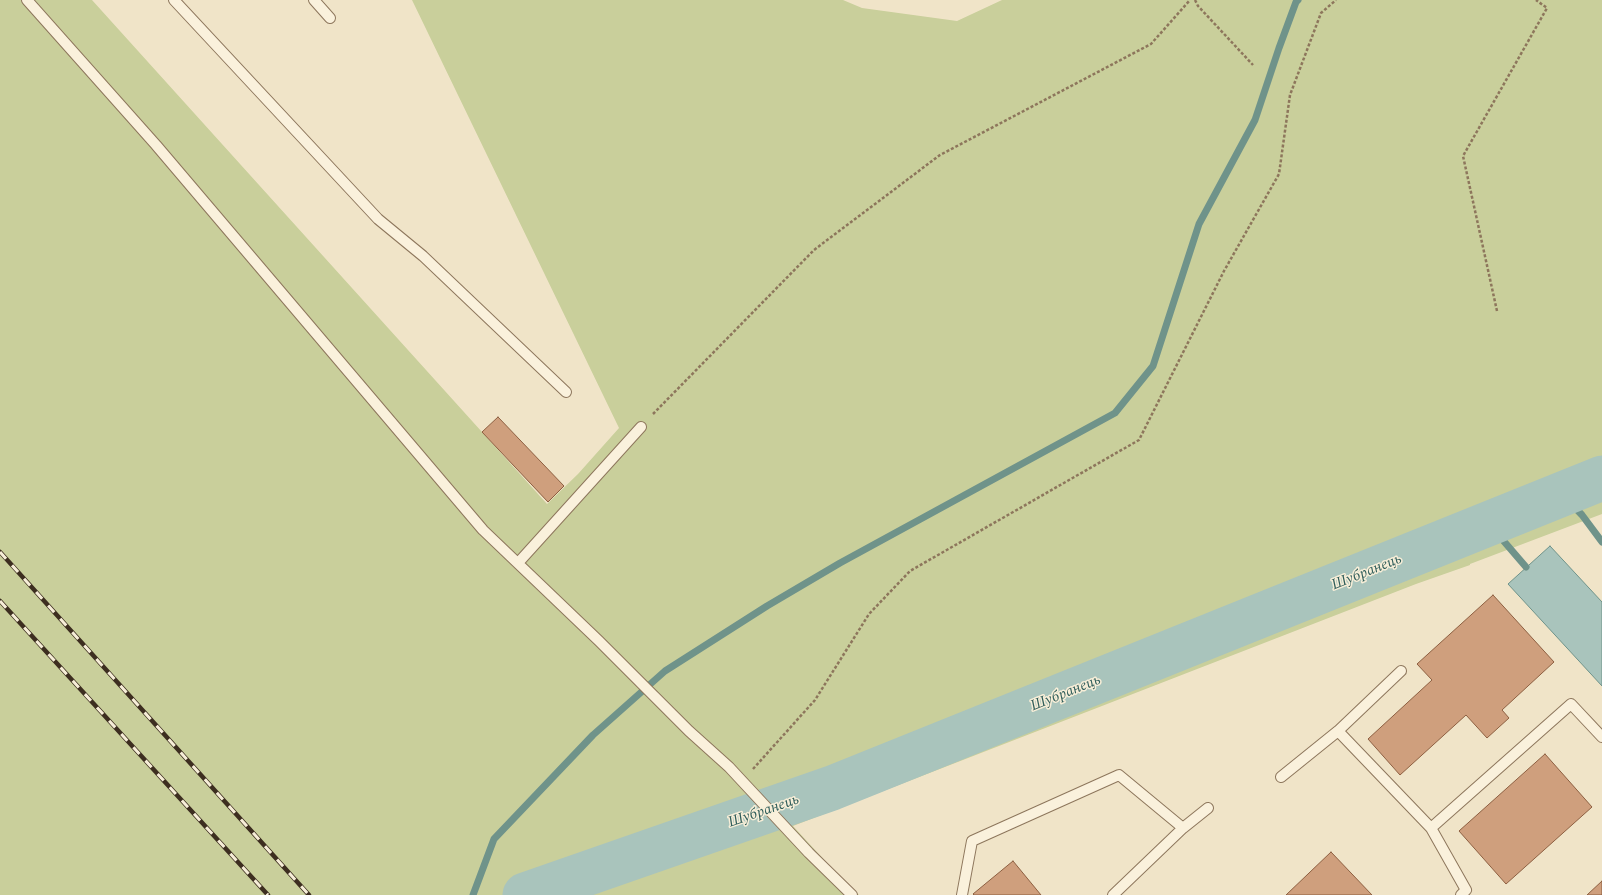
<!DOCTYPE html>
<meta charset="utf-8">
<style>
body{margin:0}
canvas{display:block;background:#f0e4c8}
</style>
<canvas width="1602" height="895"></canvas>
<script>
const ctx = document.querySelector('canvas').getContext('2d');
ctx.lineJoin = 'round';
function fillPath(path, color) {
  ctx.fillStyle = color;
  ctx.fill(path, 'evenodd');
}
function poly(rows) {
  const path = new Path2D();
  for (const r of rows) {
    path.moveTo(r[0], r[1]);
    for (let i = 2; i < r.length; i += 2) path.lineTo(r[i], r[i + 1]);
  }
  return path;
}
function stroke(path, color, width, dash) {
  ctx.strokeStyle = color;
  ctx.lineWidth = width;
  ctx.lineCap = dash ? 'butt' : 'round';
  ctx.setLineDash(dash || []);
  ctx.stroke(path);
}
function label(font, color, halo, rows, align = 'center') {
  ctx.font = font + ' Spectral,serif';
  ctx.lineWidth = 3;
  ctx.setLineDash([]);
  ctx.textBaseline = 'middle';
  ctx.strokeStyle = halo;
  ctx.fillStyle = color;
  for (const [text, x, y, turn = 0] of rows) {
    ctx.save();
    ctx.translate(x, y);
    ctx.rotate((+turn || 0) * Math.PI / 180);
    ctx.textAlign = isNaN(turn) ? turn : align;
    if (halo) ctx.strokeText(text, 0, 0);
    ctx.fillText(text, 0, 0);
    ctx.restore();
  }
}
const green = poly([
 [0,0,92,0,547,504,578,474,619,428,412,0,843,0,862,8,957,21,1002,0,1602,0,1602,514,1470,564,1470,565,1416,584,793,826,839,876,859,895,0,895]
]);
const water = poly([
 [1550,546,1602,602,1602,686,1508,584,1550,546]
]);
const stream = poly([
 [1562,494,1582,515,1602,542],
 [1489,524,1526,567],
 [473,895,494,839,593,735,665,671,767,606,840,563,1115,413,1153,366,1199,224,1255,120,1279,48,1296,2,1298,0]
]);
const river = poly([
 [525,895,832,788,1602,478]
]);
const building = poly([
 [498,417,564,486,548,502,482,432,498,417],
 [1493,595,1554,662,1502,710,1509,718,1487,738,1466,715,1400,775,1368,739,1432,680,1417,664,1493,595],
 [1545,754,1592,807,1506,884,1459,831,1545,754],
 [1331,852,1372,895,1286,895,1331,852],
 [1013,861,1041,895,974,895,973,894,1013,861],
 [1602,881,1602,895,1587,895,1602,881]
]);
const path = poly([
 [1195,0,1198,6,1253,65],
 [1497,311,1463,156,1547,8,1536,0],
 [653,414,814,250,940,155,1151,44,1190,0],
 [753,769,815,700,869,614,910,571,1139,440,1224,271,1279,174,1290,95,1321,13,1336,0]
]);
const lane = poly([
 [27,0,156,145,483,530,599,641,689,731,729,767,809,853,852,895],
 [174,0,378,219,423,256,566,392],
 [314,0,330,18],
 [518,563,641,427],
 [1401,671,1338,731,1431,828,1466,890,1461,895],
 [1281,777,1338,731],
 [1431,828,1571,704,1602,737],
 [962,895,972,841,1119,775,1183,828],
 [1113,895,1183,828,1208,808]
]);
const rail = poly([
 [0,552,309,895],
 [0,601,268,895]
]);
const waterNames = [
 ["Шубранець",1367,573,-22],
 ["Шубранець",1066,694,-22],
 ["Шубранець",764,812,-19]
];
fillPath(green, '#c9cf9b');
fillPath(water, '#a9c4bc');
stroke(water, '#6f938a', 1);
stroke(stream, '#6f938a', 7);
stroke(river, '#a9c4bc', 45);
fillPath(building, '#cf9f7d');
stroke(building, '#8d5f41', 1);
stroke(lane, '#8d765c', 12);
stroke(path, '#8d765c', 2.5, [3, 2]);
stroke(lane, '#faf1dc', 10);
stroke(rail, '#3d2e20', 4.5);
stroke(rail, '#f7eed8', 3, [9]);
label('italic 15px', '#2f5d5a', '#f7eed8', waterNames);
</script>
